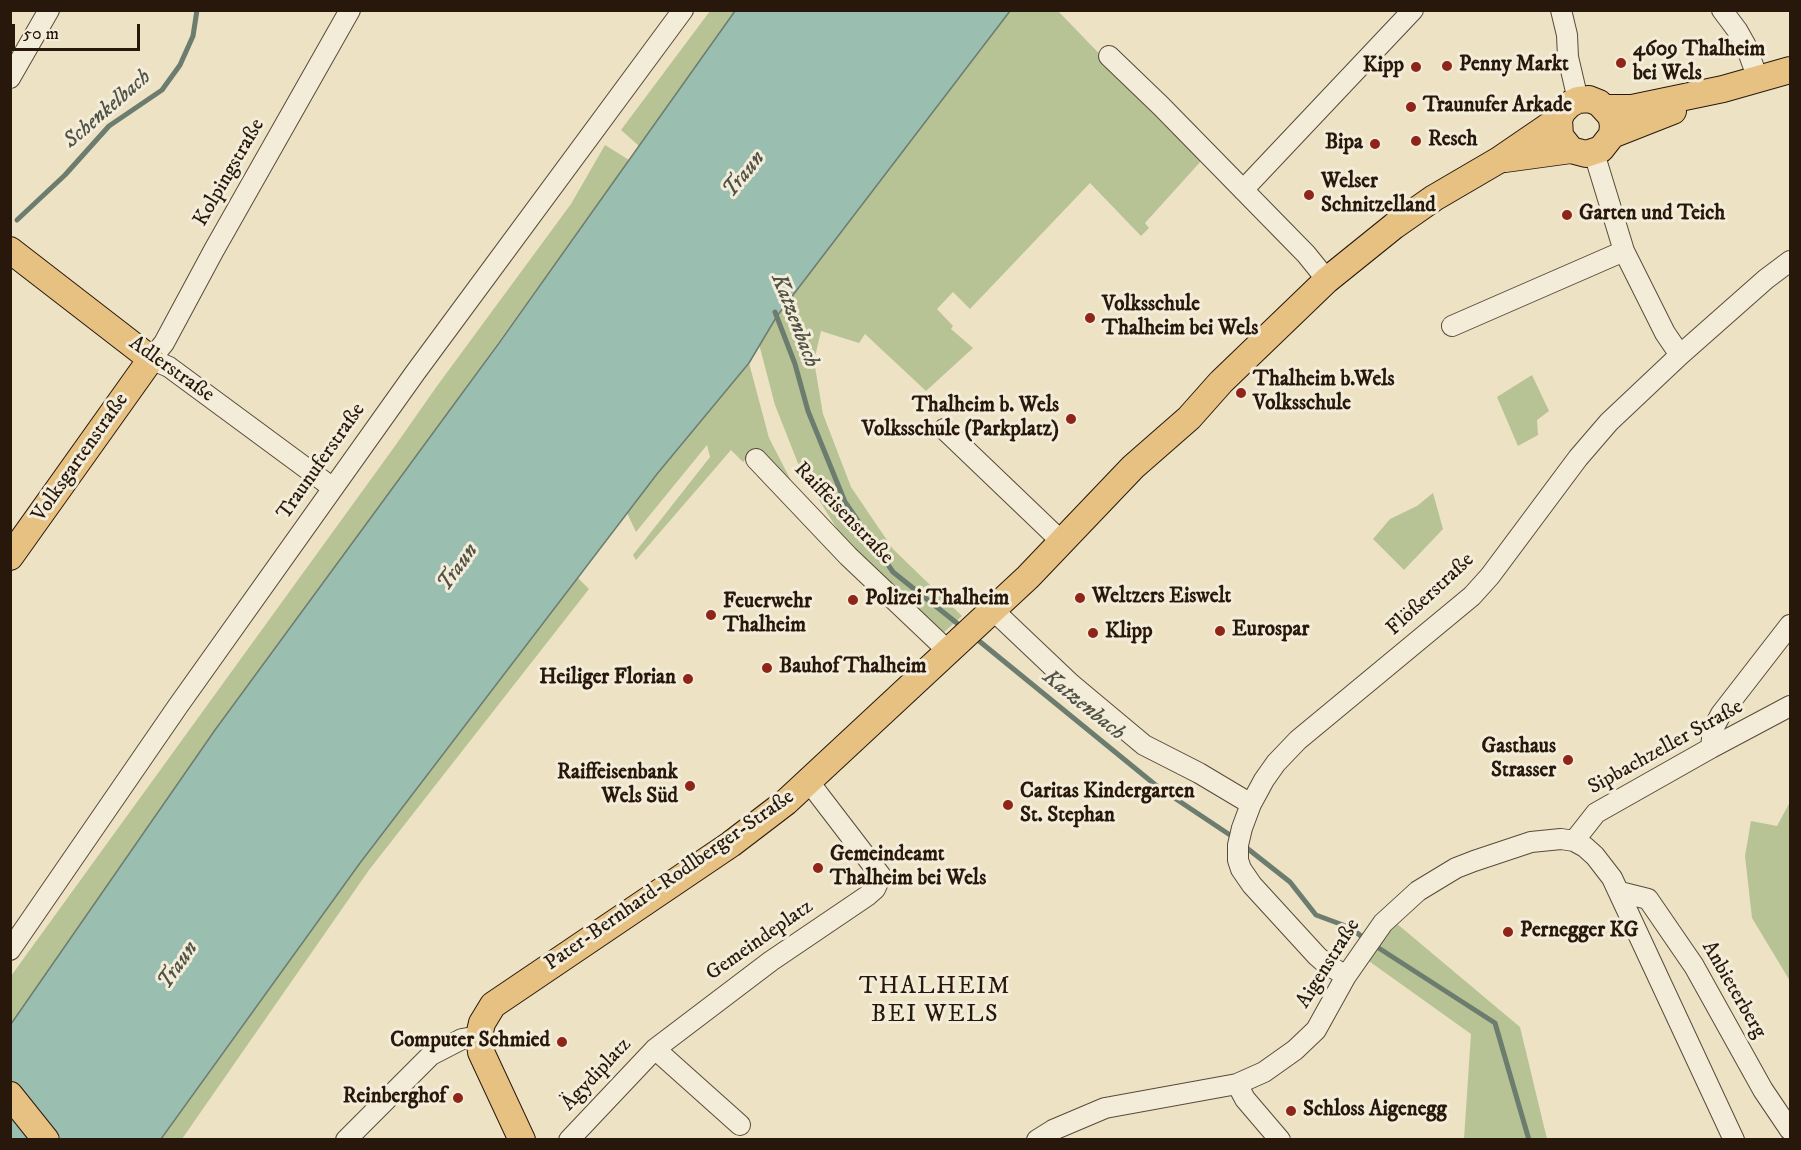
<!DOCTYPE html>
<meta charset="utf-8">
<style>
body{margin:0}
#map{position:relative;width:1801px;height:1150px;overflow:hidden;background:#ede2c4;font-family:"IM FELL DW Pica",serif}
canvas{display:block}
.frame{position:absolute;inset:0;border:12px solid #28180c;pointer-events:none}
.scale{position:absolute;left:12px;top:24px;width:128px;height:27px;box-sizing:border-box;border:3px solid #28180c;border-top:0;padding-left:8px;font-size:18px;line-height:21px;white-space:nowrap;color:#28180c;-webkit-text-stroke:4px #f3ecd9;paint-order:stroke}
</style>
<div id="map">
<canvas width="1801" height="1150"></canvas>
<div class="frame"></div>
<div class="scale">50 m</div>
</div>
<script>
const ctx = document.querySelector('canvas').getContext('2d');
ctx.lineJoin = 'round';
function fillPath(path, color) {
  ctx.fillStyle = color;
  ctx.fill(path, 'evenodd');
}
function poly(rows) {
  const path = new Path2D();
  for (const r of rows) {
    path.moveTo(r[0], r[1]);
    for (let i = 2; i < r.length; i += 2) path.lineTo(r[i], r[i + 1]);
  }
  return path;
}
function stroke(path, color, width, dash) {
  ctx.strokeStyle = color;
  ctx.lineWidth = width;
  ctx.lineCap = dash ? 'butt' : 'round';
  ctx.setLineDash(dash || []);
  ctx.stroke(path);
}
function label(font, color, halo, rows, align = 'center') {
  ctx.font = font + ' "IM FELL DW Pica",serif';
  ctx.lineWidth = 6;
  ctx.setLineDash([]);
  ctx.textBaseline = 'middle';
  ctx.strokeStyle = halo;
  ctx.fillStyle = color;
  for (const [text, x, y, turn = 0] of rows) {
    ctx.save();
    ctx.translate(x, y);
    ctx.rotate((+turn || 0) * Math.PI / 180);
    ctx.textAlign = isNaN(turn) ? turn : align;
    if (halo) ctx.strokeText(text, 0, 0);
    ctx.fillText(text, 0, 0);
    ctx.restore();
  }
}
const green = poly([
 [710,11,735,11,639,146,621,130],
 [1010,11,1058,11,1202,160,1145,223,1149,228,1141,236,1090,183,970,309,953,292,937,309,953,326,951,329,973,348,926,391,865,334,859,343,821,331,814,361,823,414,851,487,893,549,962,616,941,635,849,548,801,471,775,405,759,344,777,316],
 [605,145,629,160,352,546,215,730,11,1024,11,976,395,446,437,386,571,204],
 [749,363,769,438,800,498,756,448,743,462,731,450,636,560,633,555,710,457,707,445,636,532,627,513,657,474],
 [1532,375,1549,411,1537,420,1538,435,1518,446,1497,397],
 [1433,493,1443,529,1404,570,1373,539,1390,519,1417,506],
 [578,578,589,589,369,870,182,1139,161,1140,360,863],
 [1790,802,1790,981,1752,918,1745,856,1751,821,1777,826],
 [1396,923,1520,1027,1547,1139,1464,1139,1471,1034,1366,959]
]);
const water = poly([
 [735,11,1010,11,777,316,749,363,657,474,360,863,161,1139,11,1140,11,1024,215,730,499,343,735,11]
]);
const stream = poly([
 [17,220,65,175,109,126,162,90,180,65,193,36,197,10],
 [775,312,795,364,808,411,845,502,893,572,963,628],
 [973,636,1158,787,1236,839],
 [1243,845,1290,882,1316,915,1351,928,1366,940],
 [1374,945,1495,1023,1529,1140]
]);
const minor = poly([
 [1561,10,1567,35,1568,57,1578,100],
 [1722,10,1737,30,1746,46,1758,79],
 [1109,56,1161,106,1306,254,1327,280],
 [10,78,49,10],
 [1594,153,1624,251,1665,333,1680,355],
 [1243,190,1413,10],
 [1452,326,1624,251],
 [944,429,1061,541],
 [756,459,848,556,948,651],
 [333,488,169,367,151,359,164,343,214,250,350,10],
 [993,610,1071,684,1144,745,1199,773,1251,804],
 [1711,748,1713,729,1721,714,1790,625],
 [1574,841,1596,813,1711,748,1790,706],
 [1620,892,1648,899,1694,966,1763,1090,1790,1130],
 [10,950,178,706,415,373,683,10],
 [1346,976,1325,963,1317,956,1252,885,1241,869,1238,860,1238,845,1242,828,1251,804,1264,780,1276,763,1298,740,1472,596,1490,576,1578,458,1609,422,1680,355,1766,279,1790,261],
 [655,1049,740,1125],
 [1237,1084,1245,1099,1280,1140],
 [346,1140,431,1055,462,1039,479,1036],
 [569,1140,655,1049,771,961,867,896,875,889,881,876,809,782],
 [1037,1140,1053,1130,1105,1108,1237,1084,1264,1072,1295,1050,1316,1030,1346,976,1383,923,1418,891,1456,868,1474,861,1531,842,1561,839,1574,841,1585,847,1595,856,1612,878,1734,1140]
]);
const major = poly([
 [1605,108,1632,108,1723,89,1790,70],
 [1612,135,1673,111],
 [1505,159,1571,150,1586,154,1601,149,1612,135,1613,125,1611,116,1599,103,1589,99,1578,100,1570,104,1563,111,1559,119,1560,136,1571,150],
 [10,250,151,359,10,557],
 [10,1095,46,1140],
 [522,1140,481,1052,479,1036,482,1023,493,1005,731,844,786,802,1028,577,1133,467,1189,418,1221,382,1327,280,1394,226,1434,198,1499,160,1559,119]
]);
const markers = [
 [1621,63,6,"#8f2418"],
 [1447,66,6,"#8f2418"],
 [1416,67,6,"#8f2418"],
 [1411,107,6,"#8f2418"],
 [1416,141,6,"#8f2418"],
 [1375,144,6,"#8f2418"],
 [1309,195,6,"#8f2418"],
 [1567,215,6,"#8f2418"],
 [1090,318,6,"#8f2418"],
 [1241,393,6,"#8f2418"],
 [1071,419,6,"#8f2418"],
 [1080,598,6,"#8f2418"],
 [853,600,6,"#8f2418"],
 [711,615,6,"#8f2418"],
 [1220,631,6,"#8f2418"],
 [1093,633,6,"#8f2418"],
 [767,668,6,"#8f2418"],
 [688,679,6,"#8f2418"],
 [1568,760,6,"#8f2418"],
 [690,786,6,"#8f2418"],
 [1008,805,6,"#8f2418"],
 [818,868,6,"#8f2418"],
 [1508,932,6,"#8f2418"],
 [562,1042,6,"#8f2418"],
 [458,1098,6,"#8f2418"],
 [1291,1111,6,"#8f2418"]
];
const poiNames = [
 ["4609 Thalheim",1633,51],
 ["bei Wels",1633,75],
 ["Penny Markt",1459,66],
 ["Kipp",1404,67,"right"],
 ["Traunufer Arkade",1423,107],
 ["Resch",1428,141],
 ["Bipa",1363,144,"right"],
 ["Welser",1321,183],
 ["Schnitzelland",1321,207],
 ["Garten und Teich",1579,215],
 ["Volksschule",1102,306],
 ["Thalheim bei Wels",1102,330],
 ["Thalheim b.Wels",1253,381],
 ["Volksschule",1253,405],
 ["Thalheim b. Wels",1059,407,"right"],
 ["Volksschule (Parkplatz)",1059,431,"right"],
 ["Weltzers Eiswelt",1092,598],
 ["Polizei Thalheim",865,600],
 ["Feuerwehr",723,603],
 ["Thalheim",723,627],
 ["Eurospar",1232,631],
 ["Klipp",1105,633],
 ["Bauhof Thalheim",779,668],
 ["Heiliger Florian",676,679,"right"],
 ["Gasthaus",1556,748,"right"],
 ["Strasser",1556,772,"right"],
 ["Raiffeisenbank",678,774,"right"],
 ["Wels Süd",678,798,"right"],
 ["Caritas Kindergarten",1020,793],
 ["St. Stephan",1020,817],
 ["Gemeindeamt",830,856],
 ["Thalheim bei Wels",830,880],
 ["Pernegger KG",1520,932],
 ["Computer Schmied",550,1042,"right"],
 ["Reinberghof",446,1098,"right"],
 ["Schloss Aigenegg",1303,1111]
];
const streetNames = [
 ["Kolpingstraße",230,173,-60],
 ["Adlerstraße",171,370,35],
 ["Volksgartenstraße",81,458,-55],
 ["Traunuferstraße",322,462,-55],
 ["Raiffeisenstraße",843,514,46],
 ["Flößerstraße",1431,595,-43],
 ["Sipbachzeller Straße",1666,748,-29],
 ["Pater-Bernhard-Rodlberger-Straße",670,881,-35],
 ["Gemeindeplatz",760,941,-35],
 ["Aigenstraße",1329,964,-58],
 ["Anbieterberg",1733,990,60],
 ["Ägydiplatz",597,1075,-47]
];
const waterNames = [
 ["Schenkelbach",108,110,-41],
 ["Traun",745,175,-51],
 ["Katzenbach",794,321,69],
 ["Traun",459,568,-54],
 ["Katzenbach",1083,706,39],
 ["Traun",179,966,-55]
];
const quarterNames = [
 ["THALHEIM",935,988],
 ["BEI WELS",935,1016]
];
fillPath(green, '#b7c395');
fillPath(water, '#9abeb0');
stroke(water, '#6c7c6e', 1.5);
stroke(stream, '#6c7c6e', 5);
stroke(minor, '#594a3a', 22);
stroke(major, '#28180c', 28);
stroke(minor, '#f3ecd9', 20);
stroke(major, '#e6c182', 26);
for (const [x, y, r, color] of markers) {
  const dot = new Path2D();
  dot.arc(x, y, r, 0, 2 * Math.PI);
  ctx.fillStyle = color;
  ctx.fill(dot);
  stroke(dot, '#f3ecd9', 2);
}
label('bold 21px', '#28180c', '#f3ecd9', poiNames, 'left');
label('21px', '#28180c', '#f3ecd9', streetNames);
label('italic 22px', '#505245', '#f3ecd9', waterNames);
ctx.letterSpacing = '1.5px';
label('24px', '#28180c', '#f3ecd9', quarterNames);
ctx.letterSpacing = '0px';
</script>
